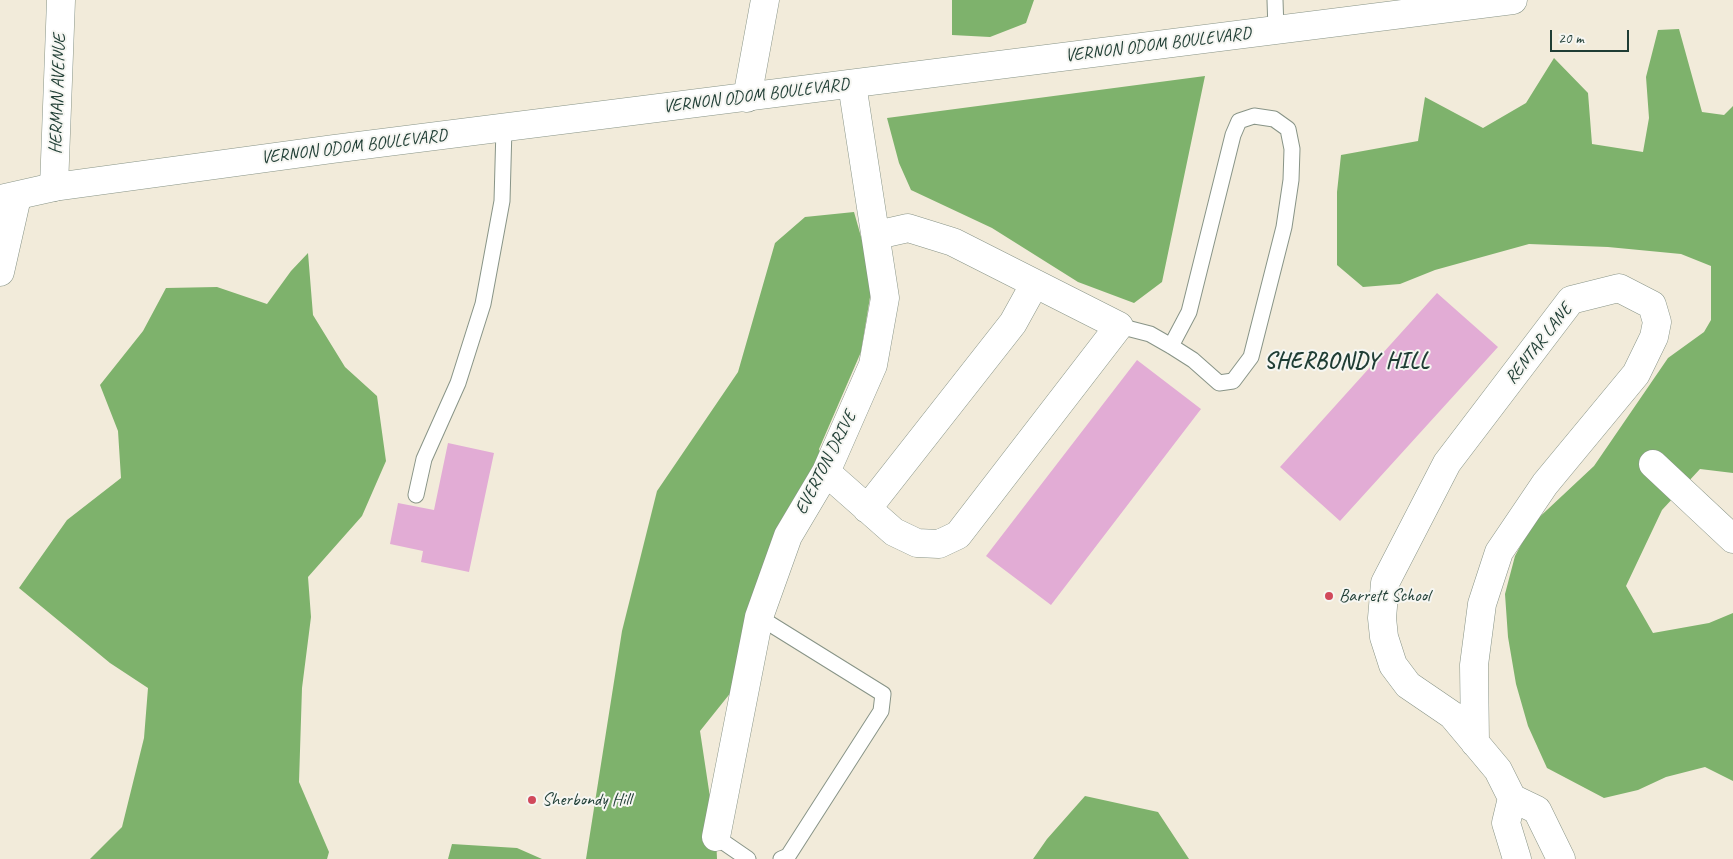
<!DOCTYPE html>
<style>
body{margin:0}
#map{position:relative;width:1733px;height:859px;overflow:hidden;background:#f2ebda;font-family:Caveat,sans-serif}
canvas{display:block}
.scale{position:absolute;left:1550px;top:30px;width:79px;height:22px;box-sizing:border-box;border:2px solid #1f3d34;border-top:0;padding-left:6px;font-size:15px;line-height:18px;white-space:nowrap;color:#1f3d34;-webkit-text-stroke:4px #f6f6f2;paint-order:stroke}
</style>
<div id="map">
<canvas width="1733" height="859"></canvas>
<div class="scale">20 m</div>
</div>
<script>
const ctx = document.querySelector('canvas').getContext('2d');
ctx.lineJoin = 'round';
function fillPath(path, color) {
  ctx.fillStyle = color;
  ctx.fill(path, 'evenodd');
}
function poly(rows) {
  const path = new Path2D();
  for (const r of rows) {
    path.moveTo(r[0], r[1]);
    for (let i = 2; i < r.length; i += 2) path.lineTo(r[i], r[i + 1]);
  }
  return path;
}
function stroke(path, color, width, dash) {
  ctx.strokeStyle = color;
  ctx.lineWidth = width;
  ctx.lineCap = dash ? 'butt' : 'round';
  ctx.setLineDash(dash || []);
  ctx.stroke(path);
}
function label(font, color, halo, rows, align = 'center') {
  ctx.font = font + ' Caveat,sans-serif';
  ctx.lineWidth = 4;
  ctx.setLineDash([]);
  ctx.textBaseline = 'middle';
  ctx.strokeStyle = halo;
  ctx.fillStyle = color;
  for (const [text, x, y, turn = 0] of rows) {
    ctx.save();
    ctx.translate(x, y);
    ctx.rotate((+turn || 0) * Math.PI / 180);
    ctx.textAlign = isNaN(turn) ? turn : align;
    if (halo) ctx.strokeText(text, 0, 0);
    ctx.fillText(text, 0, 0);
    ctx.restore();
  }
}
const forest = poly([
 [952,0,1034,0,1026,23,990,37,952,35],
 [1679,29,1702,112,1724,115,1733,106,1733,473,1700,469,1662,510,1626,586,1653,633,1709,623,1733,613,1733,781,1705,767,1666,777,1638,790,1604,798,1547,768,1528,726,1516,684,1508,637,1505,594,1515,556,1532,524,1594,466,1668,358,1704,332,1711,320,1711,266,1681,254,1608,247,1529,244,1435,270,1400,284,1363,287,1337,265,1337,192,1341,155,1418,141,1425,97,1483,128,1526,103,1554,58,1588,93,1592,144,1643,152,1649,118,1646,77,1658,30],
 [1205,76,1162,282,1134,303,1078,282,992,228,911,190,899,163,887,118],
 [854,212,873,279,861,352,819,449,826,472,748,671,700,731,716,837,717,859,586,859,622,631,657,491,738,372,775,243,805,217],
 [308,253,313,315,345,367,377,396,386,461,362,516,308,577,311,617,302,688,299,782,329,852,327,859,90,859,122,827,144,738,148,688,110,663,19,588,67,520,121,478,118,431,100,385,143,331,166,288,217,287,267,304,291,271],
 [1085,796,1158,812,1189,859,1033,859,1047,839],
 [452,844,517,848,542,859,448,859]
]);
const building = poly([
 [1437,293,1498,347,1340,521,1280,467],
 [1137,360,1201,409,1051,605,986,556],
 [448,443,494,453,469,572,421,562,423,551,390,544,398,503,434,510]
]);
const lane = poly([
 [1275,0,1276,30],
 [1119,326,1150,334,1171,346,1193,360,1219,383,1233,381,1251,357,1284,227,1291,180,1292,149,1288,129,1274,119,1254,116,1239,121,1233,135,1189,312,1171,346],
 [416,495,424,459,458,383,483,304,502,201,504,128],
 [759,617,883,694,881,711,788,856,781,859],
 [716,837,748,859]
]);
const street = poly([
 [747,98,765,0],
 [54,187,61,0],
 [0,272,17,197],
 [1653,464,1733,539],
 [826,472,894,532,917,543,939,544,958,535,1119,326,953,242,908,228,877,235],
 [867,509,1013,323,1034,285],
 [1475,743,1474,665,1482,604,1499,552,1545,484,1636,374,1654,337,1657,322,1652,305,1619,288,1571,300,1447,463,1385,583,1382,618,1384,637,1393,665,1408,685,1452,715,1498,770,1512,798,1537,810,1561,859],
 [1512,798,1506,823,1517,859],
 [716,837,759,617,788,536,826,472,873,365,885,298,852,84]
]);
const secondary = poly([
 [0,199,54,187,333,149,1513,0]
]);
const markers = [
 [1329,596,5,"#d1495b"],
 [532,800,5,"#d1495b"]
];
const streetNames = [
 ["VERNON ODOM BOULEVARD",1158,45,-7],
 ["HERMAN AVENUE",58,94,-88],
 ["VERNON ODOM BOULEVARD",756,96,-7],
 ["VERNON ODOM BOULEVARD",354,147,-7],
 ["RENTAR LANE",1539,344,-52],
 ["EVERTON DRIVE",826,463,-63]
];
const poiNames = [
 ["Barrett School",1339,596],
 ["Sherbondy Hill",542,800]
];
const districtNames = [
 ["SHERBONDY HILL",1347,362]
];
fillPath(forest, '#7eb26c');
fillPath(building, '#e2acd5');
stroke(lane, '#889487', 17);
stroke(street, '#889487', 29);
stroke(secondary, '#889487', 29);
stroke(lane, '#fff', 15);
stroke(street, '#fff', 28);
stroke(secondary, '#fff', 28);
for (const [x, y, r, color] of markers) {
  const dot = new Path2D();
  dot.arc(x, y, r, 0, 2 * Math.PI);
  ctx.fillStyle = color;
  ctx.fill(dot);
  stroke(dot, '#f6f6f2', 2);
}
label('18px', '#1f3d34', '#f6f6f2', streetNames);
label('18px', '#1f3d34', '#f6f6f2', poiNames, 'left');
ctx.letterSpacing = '1px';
label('bold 22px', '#1f3d34', '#f6f6f2', districtNames);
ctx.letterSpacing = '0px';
</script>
